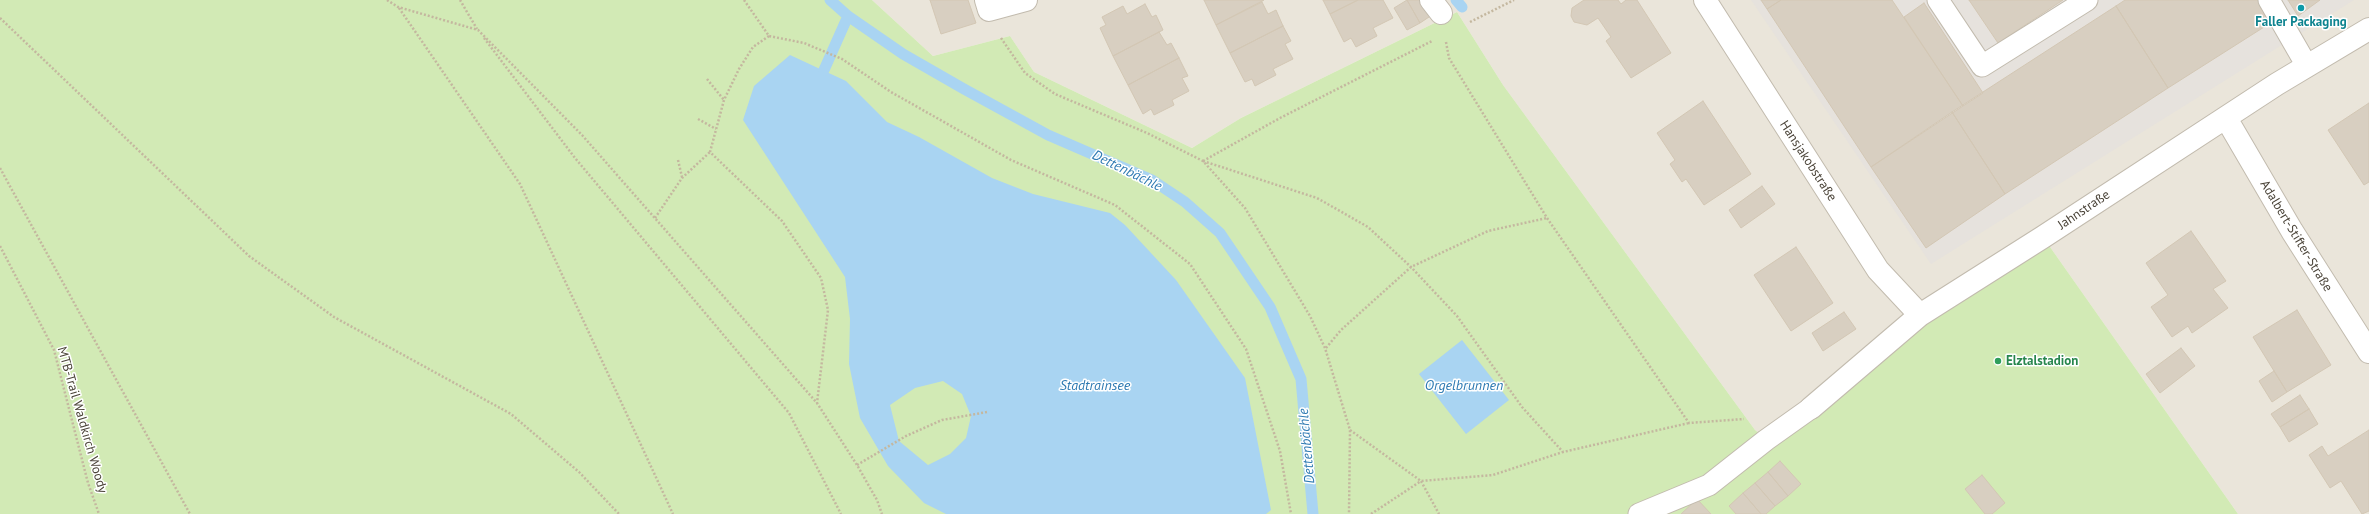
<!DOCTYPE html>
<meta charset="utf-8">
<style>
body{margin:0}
canvas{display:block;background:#f6f3ec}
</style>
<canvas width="2369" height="514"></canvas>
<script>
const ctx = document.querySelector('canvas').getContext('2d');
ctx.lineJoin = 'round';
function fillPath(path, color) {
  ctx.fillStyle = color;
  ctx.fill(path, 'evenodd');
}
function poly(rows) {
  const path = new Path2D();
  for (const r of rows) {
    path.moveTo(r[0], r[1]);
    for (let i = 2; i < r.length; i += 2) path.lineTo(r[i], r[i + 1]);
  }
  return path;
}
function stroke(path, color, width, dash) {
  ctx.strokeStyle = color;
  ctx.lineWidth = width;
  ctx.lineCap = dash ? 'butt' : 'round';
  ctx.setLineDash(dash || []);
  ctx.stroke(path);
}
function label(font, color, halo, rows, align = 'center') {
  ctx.font = font + ' "PT Sans",sans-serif';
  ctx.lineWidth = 3;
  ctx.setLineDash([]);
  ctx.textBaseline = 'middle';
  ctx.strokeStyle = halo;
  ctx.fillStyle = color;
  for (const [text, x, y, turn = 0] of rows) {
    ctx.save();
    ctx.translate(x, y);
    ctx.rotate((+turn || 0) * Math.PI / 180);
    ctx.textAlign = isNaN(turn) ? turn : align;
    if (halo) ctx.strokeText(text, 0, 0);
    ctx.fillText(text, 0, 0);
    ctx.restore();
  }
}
const residential = poly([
 [872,0,2369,0,2369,514,2238,514,2043,237,1766,440,1755,430,1503,85,1457,12,1241,118,1192,148,1034,72,1010,36,933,56]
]);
const industrial = poly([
 [1751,0,2354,0,1931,264]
]);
const green = poly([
 [0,0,872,0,933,56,1010,36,1034,72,1192,148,1241,118,1457,12,1503,85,1755,430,1766,439,2043,237,2238,514,0,514]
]);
const water = poly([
 [790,55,846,81,887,122,919,137,992,178,1033,194,1110,213,1125,225,1176,280,1245,378,1271,510,1266,514,946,514,924,503,888,466,860,418,849,364,850,319,845,277,743,120,754,86],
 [943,381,962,394,971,416,966,438,950,454,928,465,899,441,890,405,915,388],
 [1462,340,1509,400,1466,434,1419,374]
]);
const stream = poly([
 [830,0,848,16,903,54,964,89,1048,135,1152,180,1185,202,1220,233,1270,307,1301,379,1313,514],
 [1456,0,1462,7],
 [824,70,848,16]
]);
const building = poly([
 [930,0,968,0,976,23,941,34,930,0],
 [1204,0,1264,0,1216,25,1204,0],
 [1323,0,1358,0,1330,14,1323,0],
 [1358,0,1383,0,1393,18,1373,28,1377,36,1356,47,1351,38,1344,42,1330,14,1358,0],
 [1407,0,1423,0,1432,15,1420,23,1407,0],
 [1407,0,1420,23,1407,30,1394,8,1407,0],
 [1584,0,1618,0,1621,4,1626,0,1637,0,1671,53,1631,78,1606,41,1611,37,1598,18,1587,25,1574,22,1571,16,1572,8,1584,0],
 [1761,0,1781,0,1767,9,1761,0],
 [1781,0,1892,0,1963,106,1871,167,1767,9,1781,0],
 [1969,0,2063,0,1998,43,1969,0],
 [2125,0,2258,0,2272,22,2168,88,2116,6,2125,0],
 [2288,0,2320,0,2298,16,2288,0],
 [1262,2,1268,14,1276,10,1283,26,1230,53,1216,25,1262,2],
 [1924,3,1983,93,1963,106,1904,17,1924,3],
 [1145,4,1152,17,1156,15,1163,30,1113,56,1100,28,1106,25,1102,17,1123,6,1127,14,1145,4],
 [2116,6,2168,88,2005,194,1952,112,2116,6],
 [1283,26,1291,41,1285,44,1293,59,1273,69,1276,75,1255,86,1252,79,1245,82,1230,53,1283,26],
 [1159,32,1167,45,1171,43,1179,58,1128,85,1113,56,1159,32],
 [1179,58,1188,76,1182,78,1189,91,1172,100,1174,105,1154,115,1151,109,1143,114,1128,85,1179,58],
 [1703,101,1751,174,1704,205,1686,179,1682,182,1670,164,1675,160,1657,133,1703,101],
 [2369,103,2369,182,2364,185,2328,130,2369,103],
 [1952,112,2005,194,1926,248,1871,167,1952,112],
 [1762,186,1775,204,1741,228,1729,210,1762,186],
 [2191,231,2226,281,2213,289,2228,308,2192,333,2188,326,2172,337,2151,307,2168,295,2146,263,2191,231],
 [1796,247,1833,303,1791,331,1754,275,1796,247],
 [2297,310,2331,365,2287,392,2253,337,2297,310],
 [1844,312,1856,329,1823,351,1812,333,1844,312],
 [2181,348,2195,366,2160,393,2146,374,2181,348],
 [2274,371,2287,392,2272,402,2259,381,2274,371],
 [2300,395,2309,409,2280,427,2271,414,2300,395],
 [2309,409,2318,424,2289,442,2280,427,2309,409],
 [2369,430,2369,511,2362,514,2341,481,2330,488,2309,455,2322,446,2328,456,2369,430],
 [1780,461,1801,484,1788,496,1768,472,1780,461],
 [1768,472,1788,496,1775,506,1755,483,1768,472],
 [1982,475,2005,503,1992,514,1985,514,1965,489,1982,475],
 [1755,483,1775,506,1766,514,1761,514,1743,493,1755,483],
 [1743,493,1761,514,1736,514,1729,506,1743,493],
 [1697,499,1711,514,1681,514,1697,499]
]);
const path = poly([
 [387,0,398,7,478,30,582,135,817,403,857,465,877,500,882,514],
 [460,0,477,29],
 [744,0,769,36,804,43,842,59,891,92,1011,160,1115,205,1190,264,1246,349,1280,451,1291,514],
 [399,8,520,184,673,514],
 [0,18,249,256,334,317,511,414,579,472,619,514],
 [1470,22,1514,0],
 [769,36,753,47,739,69,724,100,710,152,782,221,821,278,828,310,817,403],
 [484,38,575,158,789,413,841,514],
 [1001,38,1025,73,1055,94,1147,133,1203,161,1245,208,1310,316,1325,348,1350,430,1349,514],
 [1446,42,1449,58,1547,218,1689,423,1744,419],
 [707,79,724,100],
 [698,119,716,129],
 [678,160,682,177],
 [1203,161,1280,118,1432,41],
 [1203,161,1317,198,1368,227,1411,267,1457,316,1522,407,1563,452,1689,423],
 [0,168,190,514],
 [655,218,682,178,710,152],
 [0,246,54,350,88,483,99,514],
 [1326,348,1341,330,1411,267,1488,231,1547,218],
 [1350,430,1421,481,1493,475,1563,452],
 [857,465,906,436,942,420,987,412],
 [1371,514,1421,481,1439,514]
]);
const lane = poly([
 [1938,0,1982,66,2087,0],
 [2269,0,2307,66],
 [1639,514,1709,485,1766,440,1811,408]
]);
const street = poly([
 [986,0,989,10,1026,0],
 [1431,0,1441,13],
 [1705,0,1878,270,1920,315],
 [2226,118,2292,231,2369,352],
 [1811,408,1920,315,2043,237,2277,84,2369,29]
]);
const markers = [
 [2301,8,4,"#0f9aa8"],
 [1998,361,4,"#2e9e5b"]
];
const cultureNames = [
 ["Faller Packaging",2301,22]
];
const streetNames = [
 ["Hansjakobstraße",1808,161,57],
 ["Jahnstraße",2084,210,-34],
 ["Adalbert-Stifter-Straße",2296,236,59],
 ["MTB-Trail Waldkirch Woody",82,420,74]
];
const leisureNames = [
 ["Elztalstadion",2006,361]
];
const waterNames = [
 ["Dettenbächle",1127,171,26],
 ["Stadtrainsee",1095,386],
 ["Orgelbrunnen",1464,386],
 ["Dettenbächle",1307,446,-95]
];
fillPath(residential, '#eae5da');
fillPath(industrial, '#e6e2dd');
fillPath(green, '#d2eab5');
fillPath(water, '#a9d4f2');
stroke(stream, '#a9d4f2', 11);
fillPath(building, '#d8cfc1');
stroke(building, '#d3c7b4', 1);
stroke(lane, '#c2bbae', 23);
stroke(street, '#c2bbae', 24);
stroke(path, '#c4b79f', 2.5, [2, 2]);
stroke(lane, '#fff', 21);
stroke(street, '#fff', 22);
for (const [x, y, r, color] of markers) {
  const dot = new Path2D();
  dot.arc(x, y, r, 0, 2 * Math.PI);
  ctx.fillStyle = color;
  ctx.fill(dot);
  stroke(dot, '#fff', 1.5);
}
label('bold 13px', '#0d838f', '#fff', cultureNames);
label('13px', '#4b4439', '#fff', streetNames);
label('bold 13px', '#27864d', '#fff', leisureNames, 'left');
label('italic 14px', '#2e7ab2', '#fff', waterNames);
</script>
